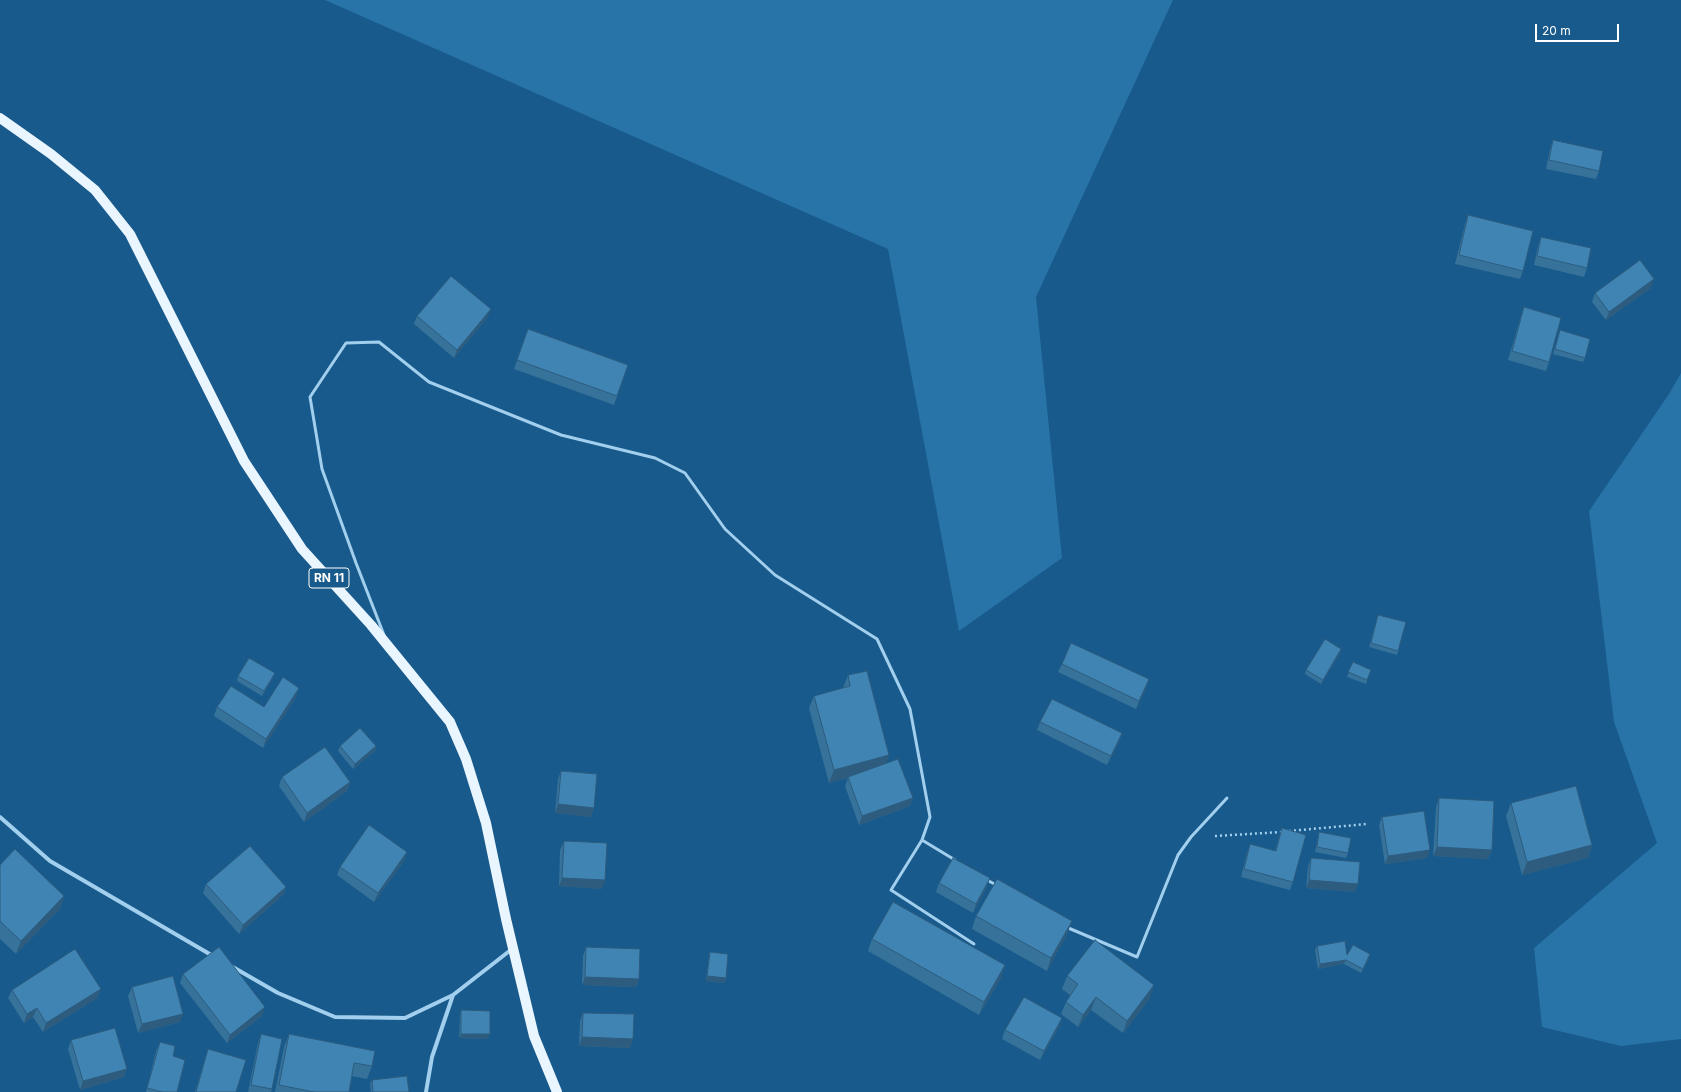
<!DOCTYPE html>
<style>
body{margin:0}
#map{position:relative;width:1681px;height:1092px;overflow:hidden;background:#185a8b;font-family:Inter,sans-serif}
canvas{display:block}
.scale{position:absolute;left:1535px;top:24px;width:84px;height:18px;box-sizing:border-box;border:2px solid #fff;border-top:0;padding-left:5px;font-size:12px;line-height:14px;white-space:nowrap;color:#fff;-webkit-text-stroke:3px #185a8b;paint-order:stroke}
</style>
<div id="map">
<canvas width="1681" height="1092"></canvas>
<div class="scale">20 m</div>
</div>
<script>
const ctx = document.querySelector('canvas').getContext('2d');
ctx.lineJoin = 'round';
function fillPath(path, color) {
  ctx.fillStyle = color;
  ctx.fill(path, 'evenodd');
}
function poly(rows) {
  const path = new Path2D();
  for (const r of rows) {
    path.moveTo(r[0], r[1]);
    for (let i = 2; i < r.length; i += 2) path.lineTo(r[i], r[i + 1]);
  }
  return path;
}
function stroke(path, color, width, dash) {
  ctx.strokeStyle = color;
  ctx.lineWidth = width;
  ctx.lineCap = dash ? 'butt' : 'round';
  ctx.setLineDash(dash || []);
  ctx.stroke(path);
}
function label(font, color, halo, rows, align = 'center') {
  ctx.font = font + ' Inter,sans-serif';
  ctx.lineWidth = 4;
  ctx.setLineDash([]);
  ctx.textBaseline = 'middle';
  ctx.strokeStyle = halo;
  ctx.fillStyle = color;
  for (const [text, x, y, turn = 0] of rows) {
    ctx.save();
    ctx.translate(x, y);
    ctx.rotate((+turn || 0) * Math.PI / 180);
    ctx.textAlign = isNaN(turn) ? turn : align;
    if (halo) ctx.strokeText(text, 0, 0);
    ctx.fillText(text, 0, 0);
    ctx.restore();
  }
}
const green = poly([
 [325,0,1173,0,1036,297,1062,558,959,631,888,249],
 [1681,373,1681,1039,1621,1046,1542,1027,1534,948,1657,843,1614,722,1589,511,1669,394]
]);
const path = poly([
 [1289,831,1367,824],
 [1215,836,1282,832]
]);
const service = poly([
 [384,635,356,563,322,469,310,397,346,343,379,342,429,382,561,435,655,458,685,473,725,529,775,575,877,639,910,709,930,817,922,840,891,890,974,944],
 [922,840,955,860],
 [987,880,998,886],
 [1066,927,1137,957,1178,855,1191,837,1227,798]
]);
const minor = poly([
 [0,817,50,861,213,956],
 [231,966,278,993,335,1017,405,1018,453,995,512,949],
 [426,1092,432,1057,453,995]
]);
const primary = poly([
 [0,118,51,154,95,190,130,234,244,461,302,549,371,625,450,722,466,759,486,823,506,919,534,1036,557,1092]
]);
const wall = poly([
 [1553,140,1599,171,1596,179,1546,169,1550,149],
 [1468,215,1523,271,1520,279,1455,264,1465,224],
 [1541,237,1587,268,1584,277,1534,265,1538,246],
 [1651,288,1606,320,1592,302,1595,293],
 [1524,307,1549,362,1546,371,1508,360,1521,316],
 [417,316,487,318,454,358,414,324],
 [528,329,628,365,614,405,514,369],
 [1560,330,1585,358,1583,362,1553,354],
 [1378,615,1398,651,1397,655,1369,647],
 [1341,649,1340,653,1321,684,1305,674,1306,670],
 [1353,662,1371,670,1366,684,1347,677],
 [1062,664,1149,679,1146,688,1136,709,1058,672],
 [848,675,886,763,910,806,859,825,845,786,848,778,829,783,809,708,814,696,843,688],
 [238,676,273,678,262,696,237,681],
 [296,697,263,748,214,716,217,707,264,707],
 [1040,722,1122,733,1119,742,1107,765,1037,730],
 [340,746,376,746,375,751,353,769,338,751],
 [561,771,594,808,591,817,555,813,558,779],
 [282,777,350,782,347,791,304,822,279,786],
 [1439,798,1492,850,1488,859,1433,856,1436,807],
 [1511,803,1592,845,1588,858,1522,875,1506,816],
 [1382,817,1427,858,1385,864,1379,825],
 [1282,828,1293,882,1290,890,1241,877,1247,853,1250,844,1275,851,1279,837],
 [1319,832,1348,853,1346,858,1315,852],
 [564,841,602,889,559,886,560,850],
 [1311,858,1355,892,1306,888,1308,867],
 [404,861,374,902,337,875,340,867],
 [0,865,64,896,60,909,16,954,0,939],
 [939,883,987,887,973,913,936,892],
 [206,884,286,887,283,895,239,934,203,893],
 [976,916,1072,921,1067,934,1047,971,972,929],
 [872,939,1001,978,979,1015,868,951],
 [1317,946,1347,955,1369,959,1361,973,1344,964,1318,969,1315,950],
 [586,947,639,979,636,987,582,985,583,956],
 [710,952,726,978,724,983,706,981,709,956],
 [183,974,262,1016,227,1043,180,983],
 [1067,976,1150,998,1123,1033,1091,1010,1078,1027,1061,1014,1066,1002,1070,995,1062,989],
 [132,987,180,1022,138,1033,128,996],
 [101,989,97,998,43,1032,33,1017,24,1023,8,998,12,990],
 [461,1010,488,1039,459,1038,460,1015],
 [583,1013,633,1039,630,1048,579,1046,580,1021],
 [1062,1018,1059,1027,1040,1060,1002,1039,1005,1030],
 [261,1034,272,1089,271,1092,248,1092,258,1043],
 [289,1034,372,1066,367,1079,352,1076,349,1092,275,1092,284,1047],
 [71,1040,124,1077,80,1090,68,1049],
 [160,1042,173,1056,177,1092,146,1092,156,1051],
 [208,1049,236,1092,195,1092],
 [372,1080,409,1092,371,1092,370,1084]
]);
const shadedWall = poly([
 [1654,279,1651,288,1606,320,1609,312],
 [491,309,487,318,454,358,457,350],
 [1341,649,1340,653,1321,684,1323,680],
 [275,673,273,678,262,696,264,691],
 [1149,679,1146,688,1136,709,1139,701],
 [299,688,296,697,263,748,266,739],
 [1122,733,1119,742,1107,765,1111,756],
 [376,746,375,751,353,769,355,764],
 [889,755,885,768,829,783,834,770],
 [350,782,347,791,304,822,307,813],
 [913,798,910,806,859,825,862,816],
 [558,804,594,808,591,817,555,813],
 [1592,845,1588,858,1522,875,1527,862],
 [1437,847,1492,850,1488,859,1433,856],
 [1430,850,1427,858,1385,864,1388,856],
 [407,852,404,861,374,902,378,893],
 [562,878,605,880,602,889,559,886],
 [990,878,987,887,973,913,976,904],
 [1309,880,1358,884,1355,892,1306,888],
 [286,887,283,895,239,934,243,925],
 [64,896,60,909,16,954,21,941],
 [1072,921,1067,934,1047,971,1051,958],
 [1370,954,1369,959,1361,973,1363,969],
 [1346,960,1344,964,1318,969,1320,964],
 [1005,965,1001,978,979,1015,984,1002],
 [707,976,726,978,724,983,706,981],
 [585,977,639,979,636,987,582,985],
 [1154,985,1150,998,1123,1033,1127,1021],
 [101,989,97,998,43,1032,46,1023],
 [1096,997,1091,1010,1078,1027,1083,1015],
 [265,1007,262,1016,227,1043,230,1035],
 [37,1008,33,1017,24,1023,27,1014],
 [183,1014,180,1022,138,1033,142,1024],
 [1062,1018,1059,1027,1040,1060,1044,1051],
 [461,1034,490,1034,488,1039,459,1038],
 [582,1037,633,1039,630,1048,579,1046],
 [127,1069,124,1077,80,1090,83,1081]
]);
const building = poly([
 [1553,140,1603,151,1599,171,1549,160,1553,140],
 [1468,215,1533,231,1523,271,1459,255,1468,215],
 [1541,237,1591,248,1587,268,1537,256,1541,237],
 [1640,260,1654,279,1609,312,1595,293,1640,260],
 [451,276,491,309,457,350,417,316,451,276],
 [1524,307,1561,318,1549,362,1512,351,1524,307],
 [528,329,628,365,617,396,517,360,528,329],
 [1560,330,1590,339,1585,358,1555,349,1560,330],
 [1378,615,1406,622,1398,651,1371,643,1378,615],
 [1325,639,1341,649,1323,680,1306,670,1325,639],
 [1071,643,1149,679,1139,701,1062,664,1071,643],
 [249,658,275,673,264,691,238,676,249,658],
 [1353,662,1371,670,1367,680,1348,672,1353,662],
 [867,671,889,755,834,770,814,696,850,686,848,675,867,671],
 [283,677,299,688,266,739,217,707,231,686,264,707,283,677],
 [1052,699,1122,733,1111,756,1040,722,1052,699],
 [360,728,376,746,355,764,340,746,360,728],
 [325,747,350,782,307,813,282,777,325,747],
 [898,759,913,798,862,816,848,777,898,759],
 [561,771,597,774,594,808,558,804,561,771],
 [1576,786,1592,845,1527,862,1511,803,1576,786],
 [1439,798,1494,801,1492,850,1437,847,1439,798],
 [1424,811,1430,850,1388,856,1382,817,1424,811],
 [369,825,407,852,378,893,340,867,369,825],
 [1282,828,1306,835,1293,882,1244,869,1250,844,1276,851,1282,828],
 [1319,832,1351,838,1348,853,1317,847,1319,832],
 [564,841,607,843,605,880,562,878,564,841],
 [250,846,286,887,243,925,206,884,250,846],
 [15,849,64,896,21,941,0,921,0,865,15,849],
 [953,858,990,878,976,904,939,883,953,858],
 [1311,858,1360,862,1358,884,1309,880,1311,858],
 [997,879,1072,921,1051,958,976,916,997,879],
 [893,902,1005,965,984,1002,872,939,893,902],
 [1095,940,1154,985,1127,1021,1096,997,1083,1015,1066,1002,1078,984,1067,976,1095,940],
 [1345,941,1347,955,1353,945,1370,954,1363,969,1346,960,1320,964,1317,946,1345,941],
 [219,947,265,1007,230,1035,183,974,219,947],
 [586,947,640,949,639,979,585,977,586,947],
 [75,949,101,989,46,1023,37,1008,27,1014,12,990,75,949],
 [710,952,728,954,726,978,707,976,710,952],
 [173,976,183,1014,142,1024,132,987,173,976],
 [1024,997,1062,1018,1044,1051,1005,1030,1024,997],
 [461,1010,490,1011,490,1034,461,1034,461,1010],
 [583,1013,634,1014,633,1039,582,1037,583,1013],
 [115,1028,127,1069,83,1081,71,1040,115,1028],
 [261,1034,282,1039,272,1089,251,1085,261,1034],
 [289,1034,375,1051,372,1066,354,1063,349,1092,314,1092,279,1085,289,1034],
 [160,1042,175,1046,173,1056,185,1060,177,1092,162,1092,147,1088,160,1042],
 [208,1049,246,1060,236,1092,196,1092,208,1049],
 [407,1076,409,1092,373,1092,372,1080,407,1076]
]);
const shields = [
 [329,578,40]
];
const shieldNames = [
 ["RN 11",329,578]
];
fillPath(green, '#2873a8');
stroke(path, '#a2cfee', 2.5, [2, 3]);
stroke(service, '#a2cfee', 3);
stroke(minor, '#a2cfee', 4);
stroke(primary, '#e9f5ff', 10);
fillPath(wall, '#37729b');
fillPath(shadedWall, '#2d5c7e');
fillPath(building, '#4084b4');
stroke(building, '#2d5c7e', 1);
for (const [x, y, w] of shields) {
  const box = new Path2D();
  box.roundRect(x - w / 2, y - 10, w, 20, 3);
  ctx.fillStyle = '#185a8b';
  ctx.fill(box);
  stroke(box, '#fff', 1);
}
label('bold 12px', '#fff', null, shieldNames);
</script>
